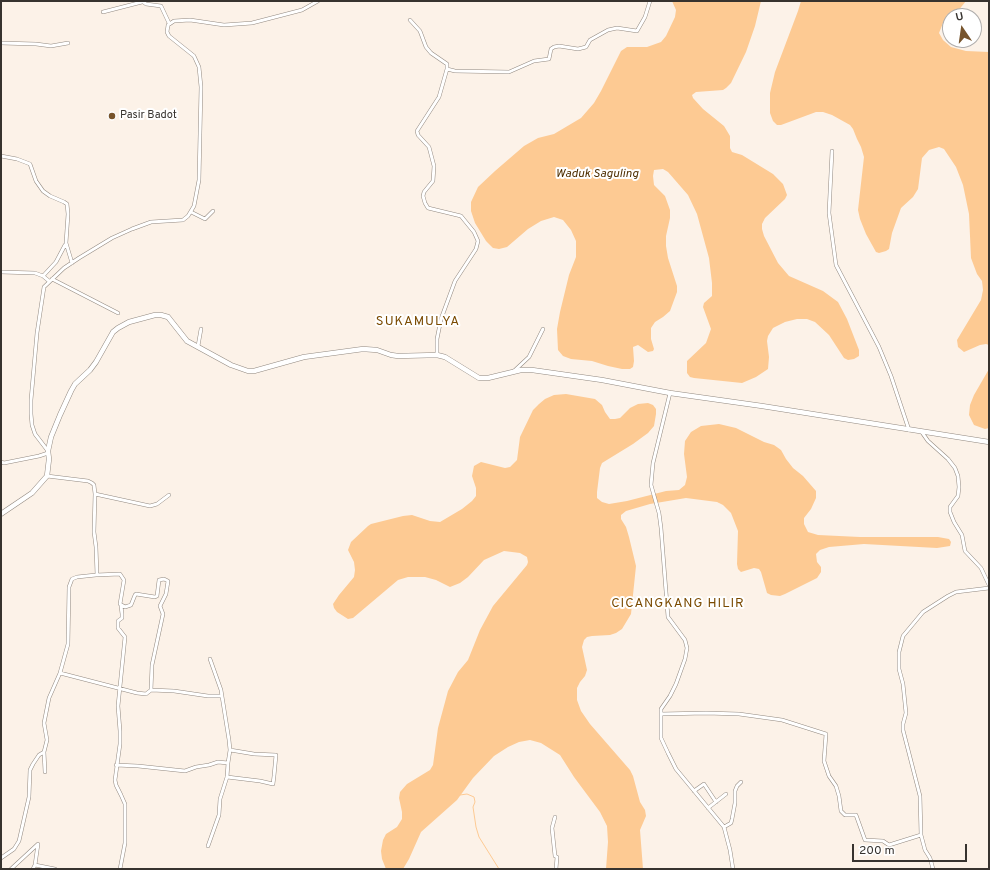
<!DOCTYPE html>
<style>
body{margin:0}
#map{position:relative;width:990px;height:870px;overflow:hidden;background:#fcf2e8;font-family:Overpass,sans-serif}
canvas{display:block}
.frame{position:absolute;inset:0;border:2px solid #37332f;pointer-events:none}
.north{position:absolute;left:942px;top:8px;width:40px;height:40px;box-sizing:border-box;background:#fff;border:1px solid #afadac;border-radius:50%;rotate:347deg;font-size:11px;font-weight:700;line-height:16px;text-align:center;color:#37332f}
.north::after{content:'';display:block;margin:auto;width:14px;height:18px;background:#77542c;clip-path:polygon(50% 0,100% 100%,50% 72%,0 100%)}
.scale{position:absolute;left:852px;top:844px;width:115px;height:18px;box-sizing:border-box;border:2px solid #37332f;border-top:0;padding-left:5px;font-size:12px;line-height:14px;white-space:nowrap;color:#37332f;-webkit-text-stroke:3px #fff;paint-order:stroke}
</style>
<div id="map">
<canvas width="990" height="870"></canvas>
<div class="frame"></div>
<div class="north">U</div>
<div class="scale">200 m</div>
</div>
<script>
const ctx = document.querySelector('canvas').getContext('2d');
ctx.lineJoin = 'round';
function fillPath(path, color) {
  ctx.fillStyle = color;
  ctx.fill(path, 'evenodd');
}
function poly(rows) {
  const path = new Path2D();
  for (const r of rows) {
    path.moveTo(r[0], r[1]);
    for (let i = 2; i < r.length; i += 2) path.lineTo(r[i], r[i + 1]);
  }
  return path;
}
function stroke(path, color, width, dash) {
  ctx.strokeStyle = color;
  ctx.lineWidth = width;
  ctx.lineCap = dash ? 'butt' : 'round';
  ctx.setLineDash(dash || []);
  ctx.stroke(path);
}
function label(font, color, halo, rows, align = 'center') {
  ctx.font = font + ' Overpass,sans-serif';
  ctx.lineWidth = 4;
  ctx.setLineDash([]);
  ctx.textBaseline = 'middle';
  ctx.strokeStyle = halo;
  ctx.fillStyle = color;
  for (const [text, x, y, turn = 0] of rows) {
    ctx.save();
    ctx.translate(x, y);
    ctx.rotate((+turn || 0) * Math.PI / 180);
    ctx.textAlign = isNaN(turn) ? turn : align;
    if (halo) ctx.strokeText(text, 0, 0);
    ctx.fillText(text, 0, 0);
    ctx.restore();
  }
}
const water = poly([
 [672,1,761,1,755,26,746,52,731,83,726,88,723,90,696,92,692,95,693,98,703,109,724,126,730,136,730,148,732,152,742,155,773,174,783,184,787,195,785,199,765,218,762,224,762,229,764,236,778,263,789,276,823,291,838,302,847,319,859,350,859,356,854,359,848,360,844,358,829,335,815,322,807,319,797,319,785,322,773,328,768,336,767,341,769,357,768,369,756,377,742,383,694,378,690,377,687,373,687,361,706,343,711,329,703,307,704,303,712,296,712,283,709,258,697,214,688,195,668,172,663,169,654,170,653,176,654,185,665,196,670,210,670,218,666,236,666,246,668,258,677,286,677,292,670,311,663,317,655,322,651,328,651,339,654,349,653,351,648,352,638,345,633,347,634,361,633,367,630,369,622,369,608,366,592,361,571,359,563,356,558,350,557,329,560,312,569,275,576,257,576,241,571,230,563,220,554,217,541,221,528,229,507,247,499,249,493,248,486,241,475,223,471,211,471,202,478,187,495,171,524,146,538,138,554,134,581,118,594,103,601,91,621,51,627,47,647,47,661,42,666,36,675,17,676,10],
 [801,1,966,1,958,11,953,16,950,16,950,18,943,23,939,33,943,40,951,47,966,51,989,52,989,345,986,344,980,345,964,352,958,347,957,340,981,300,983,290,982,281,977,274,971,258,969,214,963,185,956,167,944,149,939,147,929,150,922,158,918,189,913,197,901,208,892,233,889,249,886,251,879,253,876,252,866,234,860,219,858,210,864,157,861,147,857,139,853,129,850,125,832,115,823,112,816,112,781,125,777,125,773,121,770,113,770,93,775,72,798,11],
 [989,369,989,428,985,429,974,425,969,415,970,405,974,395],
 [566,394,595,399,602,405,605,412,610,419,615,419,620,418,630,408,638,404,648,403,653,405,656,409,656,414,654,426,648,433,633,444,602,463,600,468,597,492,597,498,602,502,609,504,627,501,666,491,679,490,685,485,687,477,684,454,685,441,691,432,701,426,719,424,736,428,764,442,774,445,781,450,786,459,793,468,803,476,816,491,816,498,811,509,804,518,804,524,808,532,818,535,860,537,938,537,949,539,951,542,950,546,937,548,864,544,829,547,820,550,816,554,817,562,821,567,821,572,817,578,785,594,780,596,771,595,767,593,761,572,759,569,754,568,741,572,738,569,737,564,738,531,731,513,723,505,717,502,686,498,650,504,626,511,621,515,621,519,626,527,629,537,636,566,631,614,622,629,616,633,610,635,592,636,587,637,584,640,582,647,587,670,585,676,580,682,577,688,577,700,581,711,590,724,630,770,633,776,640,802,645,810,646,816,640,830,643,869,606,869,608,842,607,826,600,812,574,777,560,755,541,743,530,740,519,742,508,747,494,756,473,778,457,800,421,832,409,859,403,869,386,869,382,859,381,851,383,840,386,834,397,827,402,819,402,812,399,798,400,792,407,784,430,770,433,765,438,728,448,691,458,672,468,660,480,630,493,606,527,565,528,562,527,557,520,553,504,551,484,560,468,577,460,583,450,587,436,580,425,577,408,577,398,580,353,618,348,619,337,612,334,608,333,604,339,595,354,577,355,570,354,562,348,550,351,542,368,526,371,524,403,516,412,515,430,521,440,522,462,509,472,501,476,496,476,488,472,476,474,466,481,462,505,468,510,467,517,460,520,437,533,410,539,404,545,399,554,395]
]);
const stream = poly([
 [460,795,467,794,474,797,475,802,473,807,476,827,479,837,499,869]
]);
const street = poly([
 [142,1,146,4,161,6,169,23],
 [103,12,142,2],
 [410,20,420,31,426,47,431,53,447,64,447,69],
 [1,43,36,44,51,46,68,43],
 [832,151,829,213,836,265,879,347,891,376,909,430],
 [1,156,17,159,30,164,36,181,43,191,50,196,64,202,67,204,68,214,66,243,72,263],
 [191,212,205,219,213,211],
 [1,272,35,273,43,276,49,281],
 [43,276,56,262,65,245],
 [52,279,118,313],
 [198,346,201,329],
 [437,355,437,339,441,319,455,281,476,249,478,241,474,232,461,216,428,208,425,203,423,196,424,192,433,181,434,166,429,147,418,135,417,131,439,97,447,69,455,71,509,72,534,61,549,59,551,49,554,47,559,46,578,49,586,47,590,40,608,30,617,28,637,31,645,17,650,1],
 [514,371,529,357,543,329],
 [670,393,653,463,651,485,659,513,661,528,668,617,685,640,687,648,685,659,676,684,670,696,661,709,661,738,668,753,676,769,724,827,730,850,733,869],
 [921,431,928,441,948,459,955,468,958,476,959,487,958,496,950,507,950,512,954,522,962,535,965,551,981,568,989,585],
 [48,451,35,434,32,425,31,414,31,400,37,333,44,287,64,268,79,258,112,238,132,229,151,222,183,220,188,216,194,206,199,180,201,87,199,67,194,56,169,36,167,32,168,25,174,21,190,20,224,25,252,23,302,10,318,1],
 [1,462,4,463,39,456,48,453],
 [47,476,88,481,92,483,94,485,95,494,94,532,96,547,97,575],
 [95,494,150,506,157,504,169,495],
 [60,673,137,693,146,694,151,690,174,691,208,696,222,696],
 [661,714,706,713,739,714,782,720,826,734,824,761,829,776,836,786,839,796,841,811,845,815,856,815,865,840,883,841,889,845,921,835],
 [44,752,45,772],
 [116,765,138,766,185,771,196,767,209,765,218,762,228,763,230,750,229,740,221,690,210,659],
 [227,777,260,781,273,784,274,776,276,755,254,754,230,750],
 [694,791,704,784,716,802],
 [708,808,726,794],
 [555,817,552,828,555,856,557,857,556,869],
 [724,827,731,823,732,819,735,803,735,791,737,786,741,782],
 [208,846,219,815,220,799,227,777,228,763],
 [1,858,14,849,19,841,29,797,30,770,33,764,39,755,44,752,47,740,44,723,49,698,60,673,68,644,69,587,72,579,77,577,96,575,120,574,124,580,120,604,125,607,131,605,135,595,136,594,155,597,157,596,159,580,164,579,168,581,166,594,160,606,163,614,152,665,151,690],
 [11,869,38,844,35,865],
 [33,869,35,865,55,869],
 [120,869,125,843,125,804,121,795,116,785,115,780,120,744,120,731,118,706,125,637,118,628,118,621,122,618,122,614,121,606],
 [933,869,930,858,925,850,921,835,920,796,903,730,903,724,906,713,903,684,899,669,899,652,903,636,923,612,948,596,956,592,989,588]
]);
const secondary = poly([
 [1,514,32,493,47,476,49,459,48,451,51,437,60,415,71,391,75,384,90,370,96,362,113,332,118,328,129,322,155,315,161,315,168,317,187,341,231,365,248,371,254,371,304,357,363,349,377,350,391,355,398,356,437,355,445,357,479,378,488,378,521,370,532,370,602,380,670,393,762,406,989,442]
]);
const markers = [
 [112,116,4,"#77542c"]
];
const poiNames = [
 ["Pasir Badot",120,116]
];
const waterNames = [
 ["Waduk Saguling",597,175]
];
const quarterNames = [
 ["SUKAMULYA",418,322],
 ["CICANGKANG HILIR",678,604]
];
fillPath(water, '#fdca93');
stroke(stream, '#fdca93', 1);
stroke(street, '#928980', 4);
stroke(secondary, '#928980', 5.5);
stroke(street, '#fff', 3);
stroke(secondary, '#fff', 4.5);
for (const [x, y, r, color] of markers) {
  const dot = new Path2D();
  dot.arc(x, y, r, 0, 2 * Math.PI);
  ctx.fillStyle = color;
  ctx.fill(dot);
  stroke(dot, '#fff', 1.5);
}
label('11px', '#37332f', '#fff', poiNames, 'left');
label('italic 12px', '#4e2e00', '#fff', waterNames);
ctx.letterSpacing = '1px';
label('13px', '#7a4a00', '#fff', quarterNames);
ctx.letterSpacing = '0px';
</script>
